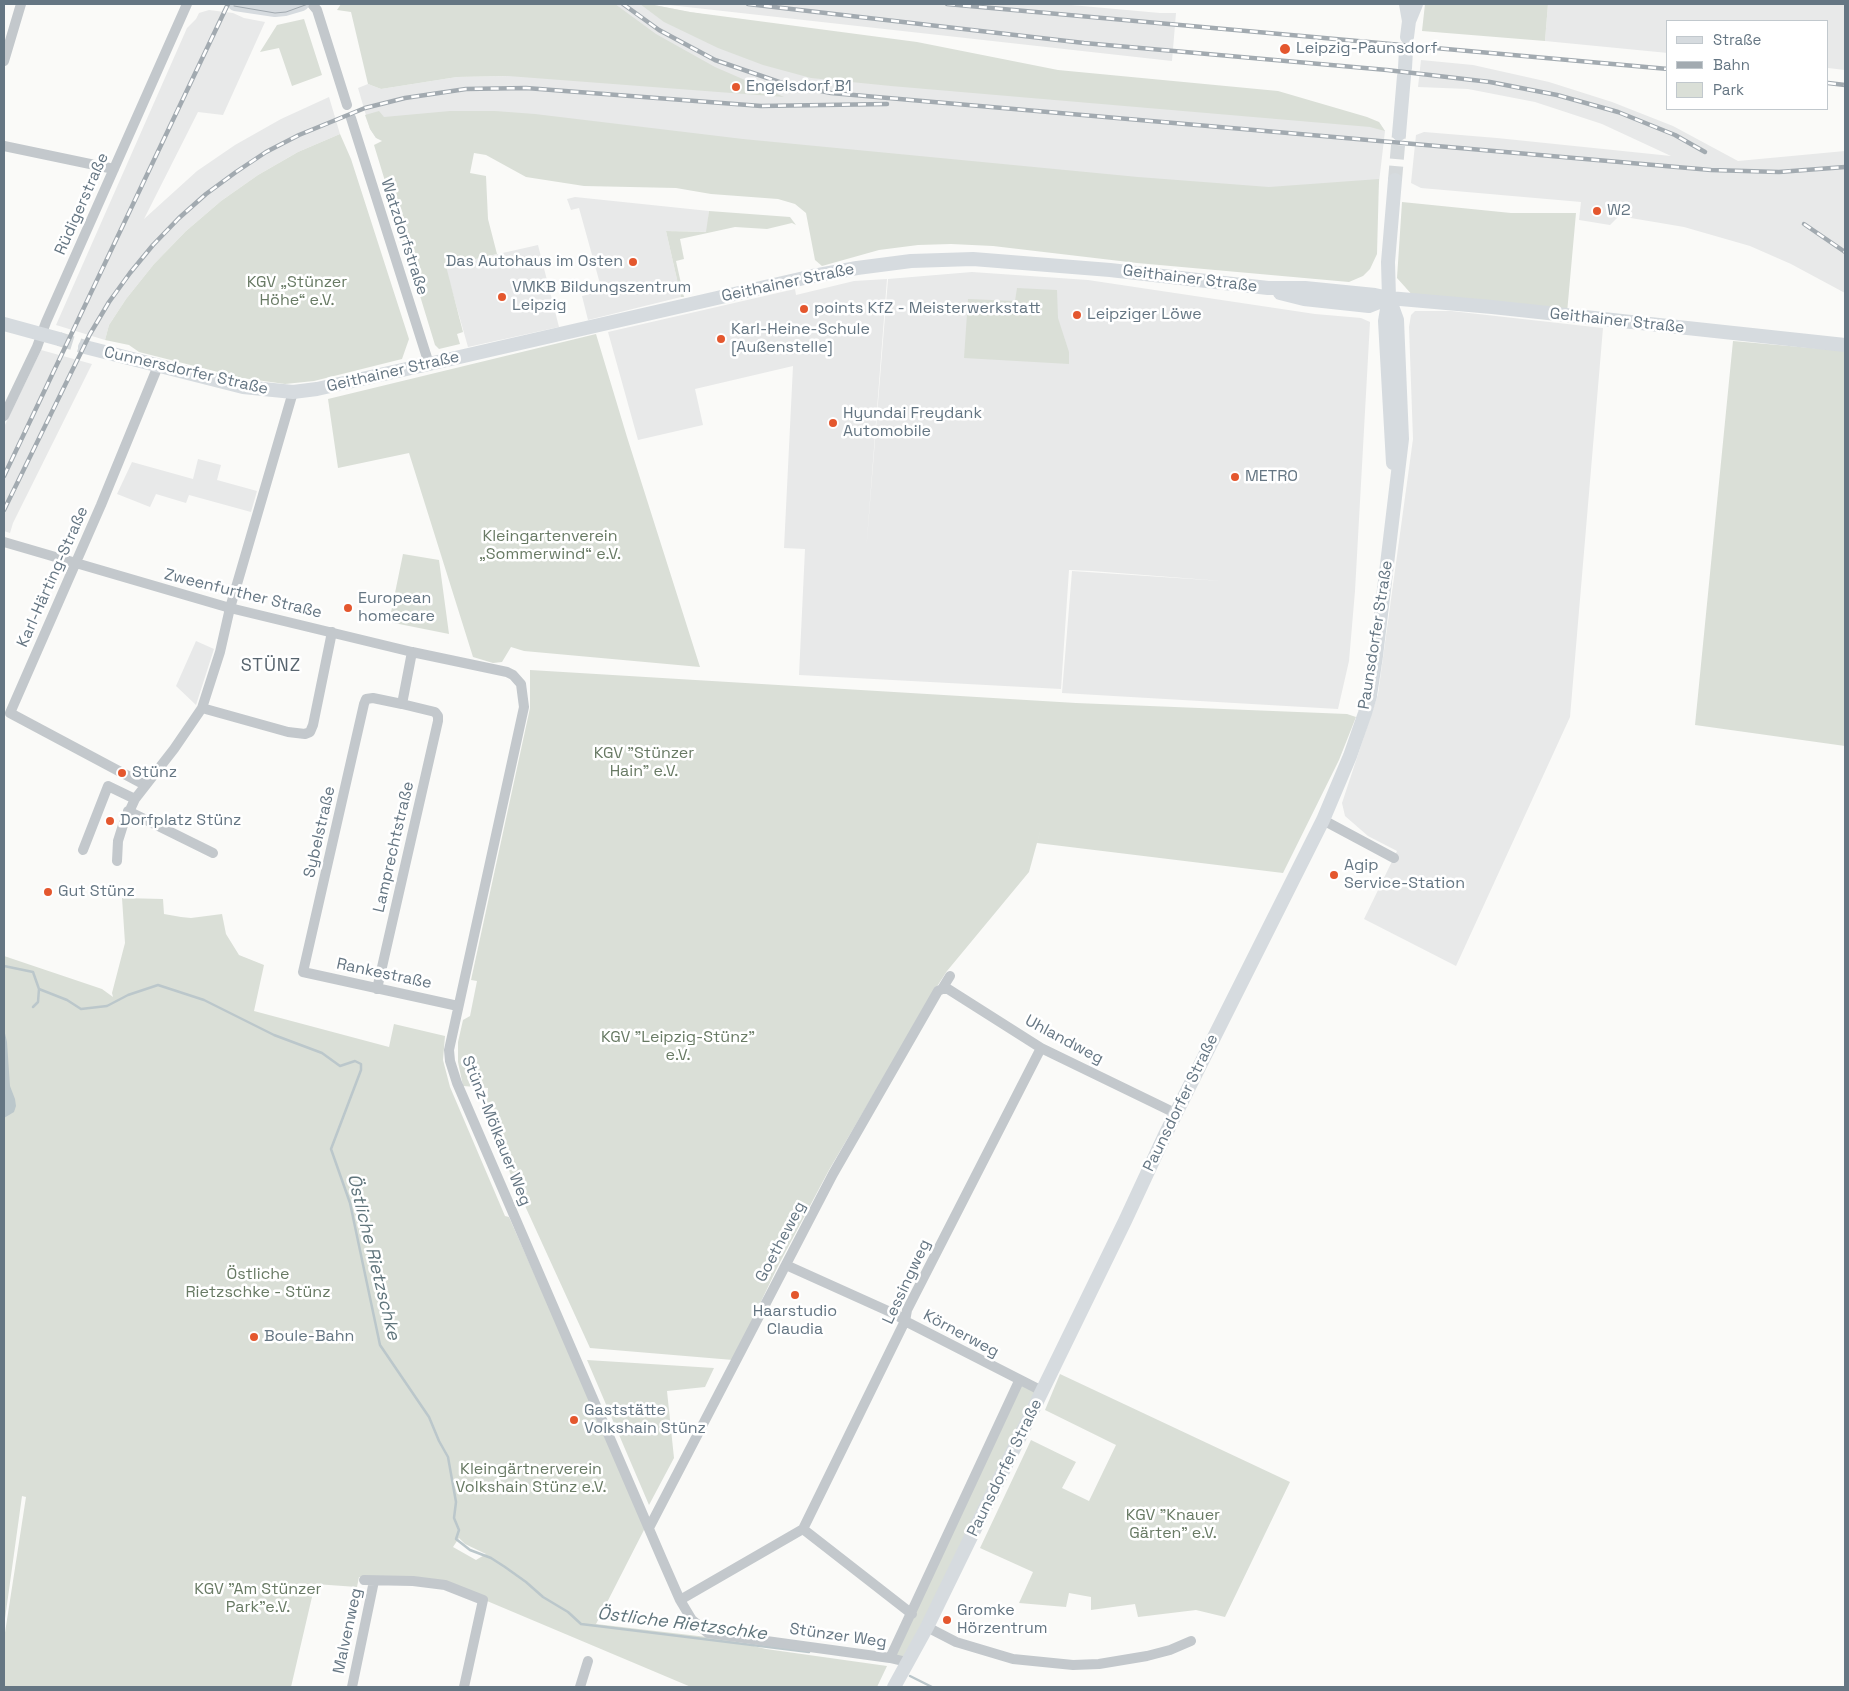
<!DOCTYPE html>
<meta charset="utf-8">
<style>
body{margin:0}
#map{position:relative;width:1849px;height:1691px;overflow:hidden;background:#fafaf8;font-family:"Space Grotesk",sans-serif}
canvas{display:block}
.frame{position:absolute;inset:0;border:5px solid #657683;pointer-events:none}
.legend{position:absolute;left:1666px;top:20px;width:162px;height:90px;box-sizing:border-box;background:#fff;border:1px solid #c1c8cd;margin:0;padding:6px 9px;list-style:none;font-size:15px;color:#657683}
.legend li{display:flex;align-items:center;gap:10px;height:25px}
.legend b{width:25px;border:1px solid #c1c8cd}
</style>
<div id="map">
<canvas width="1849" height="1691"></canvas>
<div class="frame"></div>
<ul class="legend">
<li><b style="height:6px;background:#d6dbdf"></b>Straße</li>
<li><b style="height:6px;background:#a2aab0"></b>Bahn</li>
<li><b style="height:14px;background:#dadfd7"></b>Park</li>
</ul>
</div>
<script>
const ctx = document.querySelector('canvas').getContext('2d');
ctx.lineJoin = 'round';
function fillPath(path, color) {
  ctx.fillStyle = color;
  ctx.fill(path, 'evenodd');
}
function poly(rows) {
  const path = new Path2D();
  for (const r of rows) {
    path.moveTo(r[0], r[1]);
    for (let i = 2; i < r.length; i += 2) path.lineTo(r[i], r[i + 1]);
  }
  return path;
}
function stroke(path, color, width, dash) {
  ctx.strokeStyle = color;
  ctx.lineWidth = width;
  ctx.lineCap = dash ? 'butt' : 'round';
  ctx.setLineDash(dash || []);
  ctx.stroke(path);
}
function label(font, color, halo, rows, align = 'center') {
  ctx.font = font + ' "Space Grotesk",sans-serif';
  ctx.lineWidth = 5;
  ctx.setLineDash([]);
  ctx.textBaseline = 'middle';
  ctx.strokeStyle = halo;
  ctx.fillStyle = color;
  for (const [text, x, y, turn = 0] of rows) {
    ctx.save();
    ctx.translate(x, y);
    ctx.rotate((+turn || 0) * Math.PI / 180);
    ctx.textAlign = isNaN(turn) ? turn : align;
    if (halo) ctx.strokeText(text, 0, 0);
    ctx.fillText(text, 0, 0);
    ctx.restore();
  }
}
const built = poly([
 [599,4,649,4,690,12,1379,122,1385,131,1378,191,1278,203,376,138,370,129,358,88,368,84,381,89,457,77,508,76],
 [660,4,1060,4,1160,13,1176,13,1172,61],
 [1548,4,1845,4,1845,70,1828,68,1828,21,1668,21,1668,53,1545,41],
 [209,10,233,13,244,18,265,22,223,115,198,112,144,219,197,171,235,145,281,119,329,97,340,134,298,152,258,175,221,201,186,231,154,264,126,299,109,325,105,340,56,325,187,28,196,19,199,13],
 [1421,60,1473,65,1549,82,1612,102,1673,126,1738,161,1845,151,1845,293,1791,264,1750,246,1684,227,1619,216,1610,225,1579,220,1581,202,1421,188,1411,183,1416,135,1424,132,1497,138,1671,156,1602,124,1535,102,1468,89,1418,87],
 [575,197,709,211,707,232,666,231,681,297,588,320,582,296,602,291,579,208,571,210,567,199],
 [538,245,559,327,468,347,445,266],
 [972,272,1088,280,1315,314,1361,318,1370,322,1355,591,1349,661,1338,709,1062,693,1072,571,1222,581,1092,571,1069,570,1061,689,799,675,805,549,784,548,793,366,695,389,703,425,638,440,608,332,795,289,796,295,854,281,887,279,866,552,888,279],
 [1415,311,1451,311,1603,328,1570,717,1456,966,1364,919,1397,851,1368,836,1345,816,1342,803,1378,694,1413,439,1409,327,1411,315],
 [41,350,92,364,13,523,10,533,4,531,4,427],
 [198,459,221,465,217,480,257,491,251,512,189,495,186,503,156,494,150,507,117,494,132,462,193,479],
 [196,641,214,649,196,705,176,686]
]);
const green = poly([
 [341,4,615,4,656,34,715,67,784,97,508,76,457,77,381,89,368,84,351,12,337,10],
 [640,4,649,4,690,12,917,42,1058,70,1278,91,1367,117,1379,122,1385,131,1370,127,891,86,811,78,763,65,718,48,664,22],
 [1425,4,1548,4,1545,41,1422,31],
 [304,19,322,75,292,86,279,48,260,52,277,25],
 [379,111,384,117,450,111,495,111,535,114,743,139,1138,177,1269,187,1379,179,1377,254,1370,269,1363,276,1349,282,1137,263,993,246,951,244,918,245,879,250,822,266,815,260,806,213,795,204,778,199,711,194,676,188,584,186,526,177,486,155,474,153,470,173,486,176,488,219,497,254,446,266,463,332,457,334,460,344,439,349,435,345,374,145,382,141,376,138,370,129,365,115],
 [340,134,351,159,409,339,402,359,314,381,285,384,242,378,139,352,129,345,105,340,109,325,126,299,154,264,186,231,221,201,258,175,298,152],
 [1402,202,1511,213,1576,213,1567,313,1414,297,1397,278],
 [709,211,790,217,796,225,792,223,767,229,735,227,680,239,684,259,676,261,684,297,681,297,666,231,706,232],
 [1017,288,1057,290,1058,318,1069,352,1069,364,964,358,968,299,1015,301],
 [596,334,627,437,700,667,524,651,511,647,502,662,493,663,473,657,409,453,338,468,328,399],
 [1733,341,1845,351,1845,746,1695,725],
 [403,554,439,560,449,634,389,622],
 [530,670,1076,703,1347,714,1356,717,1339,760,1283,873,1037,843,1043,821,1029,872,947,971,936,988,829,1170,778,1266,733,1360,590,1348,510,1173,501,1146,486,1117,488,1088,463,1086,458,1062,458,1042,463,1020,470,1016,477,981,471,980,530,708],
 [122,898,163,899,164,914,181,917,191,918,222,914,226,934,239,955,264,965,254,1011,389,1047,394,1024,445,1036,443,1060,450,1087,505,1216,509,1217,646,1526,596,1624,724,1639,766,1649,887,1666,877,1687,691,1687,442,1582,359,1577,357,1587,315,1584,291,1687,69,1687,69,1686,68,1687,4,1687,4,1639,26,1497,22,1496,4,1626,4,956,102,989,113,997,112,993,125,943],
 [459,1538,465,1544,486,1554,476,1560,453,1547],
 [587,1360,714,1368,705,1387,667,1391,674,1458,649,1505],
 [1060,1374,1290,1482,1225,1617,1196,1610,1138,1617,1135,1604,1091,1610,1091,1597,1069,1593,1066,1607,1019,1603,1033,1572,980,1548,1031,1440,1076,1462,1062,1488,1089,1501,1116,1445,1045,1410],
 [1019,1381,1042,1391,907,1662,890,1658]
]);
const water = poly([
 [4,1029,7,1042,10,1086,15,1099,16,1106,14,1112,4,1118]
]);
const stream = poly([
 [4,966,33,972,39,989,67,1000,81,1009,107,1006,128,995,158,985,204,1000,274,1035,322,1053,340,1066,355,1061,361,1064,361,1070,331,1149,350,1203,380,1345,429,1417,439,1441,448,1457,456,1502,454,1518,459,1530,456,1539,470,1550,491,1558,505,1567,526,1582,543,1597,568,1612,581,1624,809,1652],
 [33,1007,38,1002,39,989],
 [910,1676,932,1687]
]);
const secondaryTunnel = poly([
 [1395,180,1399,134],
 [59,339,85,347]
]);
const street = poly([
 [312,4,317,10,347,105],
 [4,61,21,4],
 [351,118,429,364],
 [4,146,114,169],
 [4,416,37,347,46,322,187,4],
 [4,542,230,608,412,652,507,672,513,675,521,684,524,707,449,1050,450,1061,457,1083,662,1559,680,1600,692,1620,708,1633,890,1658,907,1662],
 [412,652,402,704,373,698,366,699,364,704,303,972,458,1006],
 [202,708,288,732,305,734,310,732,313,725,332,632],
 [145,785,10,713,101,505,158,366],
 [128,811,213,853],
 [1323,820,1394,858],
 [83,850,108,786,135,799],
 [117,861,118,841,123,825,135,799,174,749,202,708,220,652,230,608,293,392],
 [377,989,438,721,438,716,435,712,402,704],
 [942,989,948,989,1041,1048,1175,1113],
 [786,1265,897,1315,905,1321,1042,1391],
 [649,1528,833,1174,938,991,942,989,950,976],
 [803,1529,912,1614],
 [364,1580,413,1581,445,1585,483,1600,464,1687],
 [680,1600,803,1529,905,1321,907,1310,1041,1048],
 [927,1627,956,1642,1013,1659,1073,1665,1099,1664,1147,1656,1170,1650,1191,1641],
 [890,1658,1019,1381],
 [352,1687,374,1581],
 [580,1687,588,1661]
]);
const secondary = poly([
 [235,4,275,10,285,9,302,4],
 [1406,4,1409,21,1407,37],
 [1409,21,1416,4],
 [1405,68,1406,50],
 [1399,134,1404,76],
 [1280,293,1304,299,1369,306,1389,298],
 [4,324,59,339],
 [85,347,243,387,293,392,317,389,429,364,813,276,857,268,911,261,973,259,1110,270,1268,288,1305,288,1375,295,1389,298,1492,307,1845,345],
 [1393,463,1385,321,1389,298,1388,262,1395,180],
 [894,1687,927,1627,1125,1221,1164,1137,1323,820,1350,756,1365,713,1370,696,1376,656,1402,439,1397,320,1389,298]
]);
const tram = poly([
 [234,6,275,13,286,12,308,4]
]);
const rail = poly([
 [623,4,659,30,715,60,785,84,831,93,1711,170,1779,172,1845,167],
 [748,4,1084,43,1387,70,1490,82,1557,95,1618,112,1675,135,1705,152],
 [947,4,1668,69],
 [1828,83,1845,85],
 [1804,224,1845,252],
 [4,476,228,4],
 [4,510,90,334,109,302,130,273,153,245,179,218,206,194,236,172,266,152,299,135,365,108,405,98,466,89,526,88,761,106,887,104]
]);
const markers = [
 [1285,49,6,"#e4572e"],
 [736,87,5,"#e4572e"],
 [1597,211,5,"#e4572e"],
 [633,262,5,"#e4572e"],
 [502,297,5,"#e4572e"],
 [804,309,5,"#e4572e"],
 [1077,315,5,"#e4572e"],
 [721,339,5,"#e4572e"],
 [833,423,5,"#e4572e"],
 [1235,477,5,"#e4572e"],
 [348,608,5,"#e4572e"],
 [122,773,5,"#e4572e"],
 [110,821,5,"#e4572e"],
 [1334,875,5,"#e4572e"],
 [48,892,5,"#e4572e"],
 [795,1295,5,"#e4572e"],
 [254,1337,5,"#e4572e"],
 [574,1420,5,"#e4572e"],
 [947,1620,5,"#e4572e"]
];
const poiNames = [
 ["Leipzig-Paunsdorf",1296,49],
 ["Engelsdorf B1",746,87],
 ["W2",1607,211],
 ["Das Autohaus im Osten",623,262,"right"],
 ["VMKB Bildungszentrum",512,288],
 ["Leipzig",512,306],
 ["points KfZ - Meisterwerkstatt",814,309],
 ["Leipziger Löwe",1087,315],
 ["Karl-Heine-Schule",731,330],
 ["[Außenstelle]",731,348],
 ["Hyundai Freydank",843,414],
 ["Automobile",843,432],
 ["METRO",1245,477],
 ["European",358,599],
 ["homecare",358,617],
 ["Stünz",132,773],
 ["Dorfplatz Stünz",120,821],
 ["Agip",1344,866],
 ["Service-Station",1344,884],
 ["Gut Stünz",58,892],
 ["Haarstudio",795,1312,"center"],
 ["Claudia",795,1330,"center"],
 ["Boule-Bahn",264,1337],
 ["Gaststätte",584,1411],
 ["Volkshain Stünz",584,1429],
 ["Gromke",957,1611],
 ["Hörzentrum",957,1629]
];
const streetNames = [
 ["Rüdigerstraße",82,204,-66],
 ["Watzdorfstraße",404,237,72],
 ["Geithainer Straße",1190,279,7],
 ["Geithainer Straße",788,283,-12],
 ["Geithainer Straße",1617,321,6],
 ["Cunnersdorfer Straße",186,371,13],
 ["Geithainer Straße",393,372,-13],
 ["Karl-Härting-Straße",53,577,-66],
 ["Zweenfurther Straße",243,594,14],
 ["Paunsdorfer Straße",1376,635,-81],
 ["Sybelstraße",320,832,-77],
 ["Lamprechtstraße",394,847,-77],
 ["Rankestraße",384,974,12],
 ["Uhlandweg",1064,1040,28],
 ["Paunsdorfer Straße",1181,1103,-64],
 ["Stünz-Mölkauer Weg",496,1131,68],
 ["Goetheweg",781,1242,-62],
 ["Lessingweg",907,1282,-65],
 ["Körnerweg",961,1334,28],
 ["Paunsdorfer Straße",1005,1468,-64],
 ["Malvenweg",348,1631,-78],
 ["Stünzer Weg",838,1636,8]
];
const parkNames = [
 ["KGV „Stünzer",297,283],
 ["Höhe“ e.V.",297,301],
 ["Kleingartenverein",550,537],
 ["„Sommerwind“ e.V.",550,555],
 ["KGV \"Stünzer",644,754],
 ["Hain\" e.V.",644,772],
 ["KGV \"Leipzig-Stünz\"",678,1038],
 ["e.V.",678,1056],
 ["Östliche",258,1275],
 ["Rietzschke - Stünz",258,1293],
 ["Kleingärtnerverein",531,1470],
 ["Volkshain Stünz e.V.",531,1488],
 ["KGV \"Knauer",1173,1516],
 ["Gärten\" e.V.",1173,1534],
 ["KGV \"Am Stünzer",258,1590],
 ["Park\"e.V.",258,1608]
];
const neighbourhoodNames = [
 ["STÜNZ",271,666]
];
const waterNames = [
 ["Östliche Rietzschke",373,1257,76],
 ["Östliche Rietzschke",682,1624,7]
];
fillPath(built, '#e8e9e9');
fillPath(green, '#dadfd7');
fillPath(water, '#bbc7cb');
stroke(stream, '#bbc7cb', 2.5);
stroke(secondaryTunnel, '#d5d9db', 14, [14, 7]);
stroke(street, '#c3c8cc', 10);
stroke(secondary, '#d6dbdf', 14);
stroke(tram, '#a2aab0', 1);
stroke(rail, '#a2aab0', 4.5);
stroke(rail, '#fff', 2.5, [8]);
for (const [x, y, r, color] of markers) {
  const dot = new Path2D();
  dot.arc(x, y, r, 0, 2 * Math.PI);
  ctx.fillStyle = color;
  ctx.fill(dot);
  stroke(dot, '#fff', 2);
}
label('16px', '#657683', '#fff', poiNames, 'left');
label('16px', '#657683', '#fff', streetNames);
label('16px', '#687a64', '#fff', parkNames);
ctx.letterSpacing = '1px';
label('18px', '#57646e', '#fff', neighbourhoodNames);
ctx.letterSpacing = '0px';
label('italic 18px', '#60757c', '#fff', waterNames);
</script>
